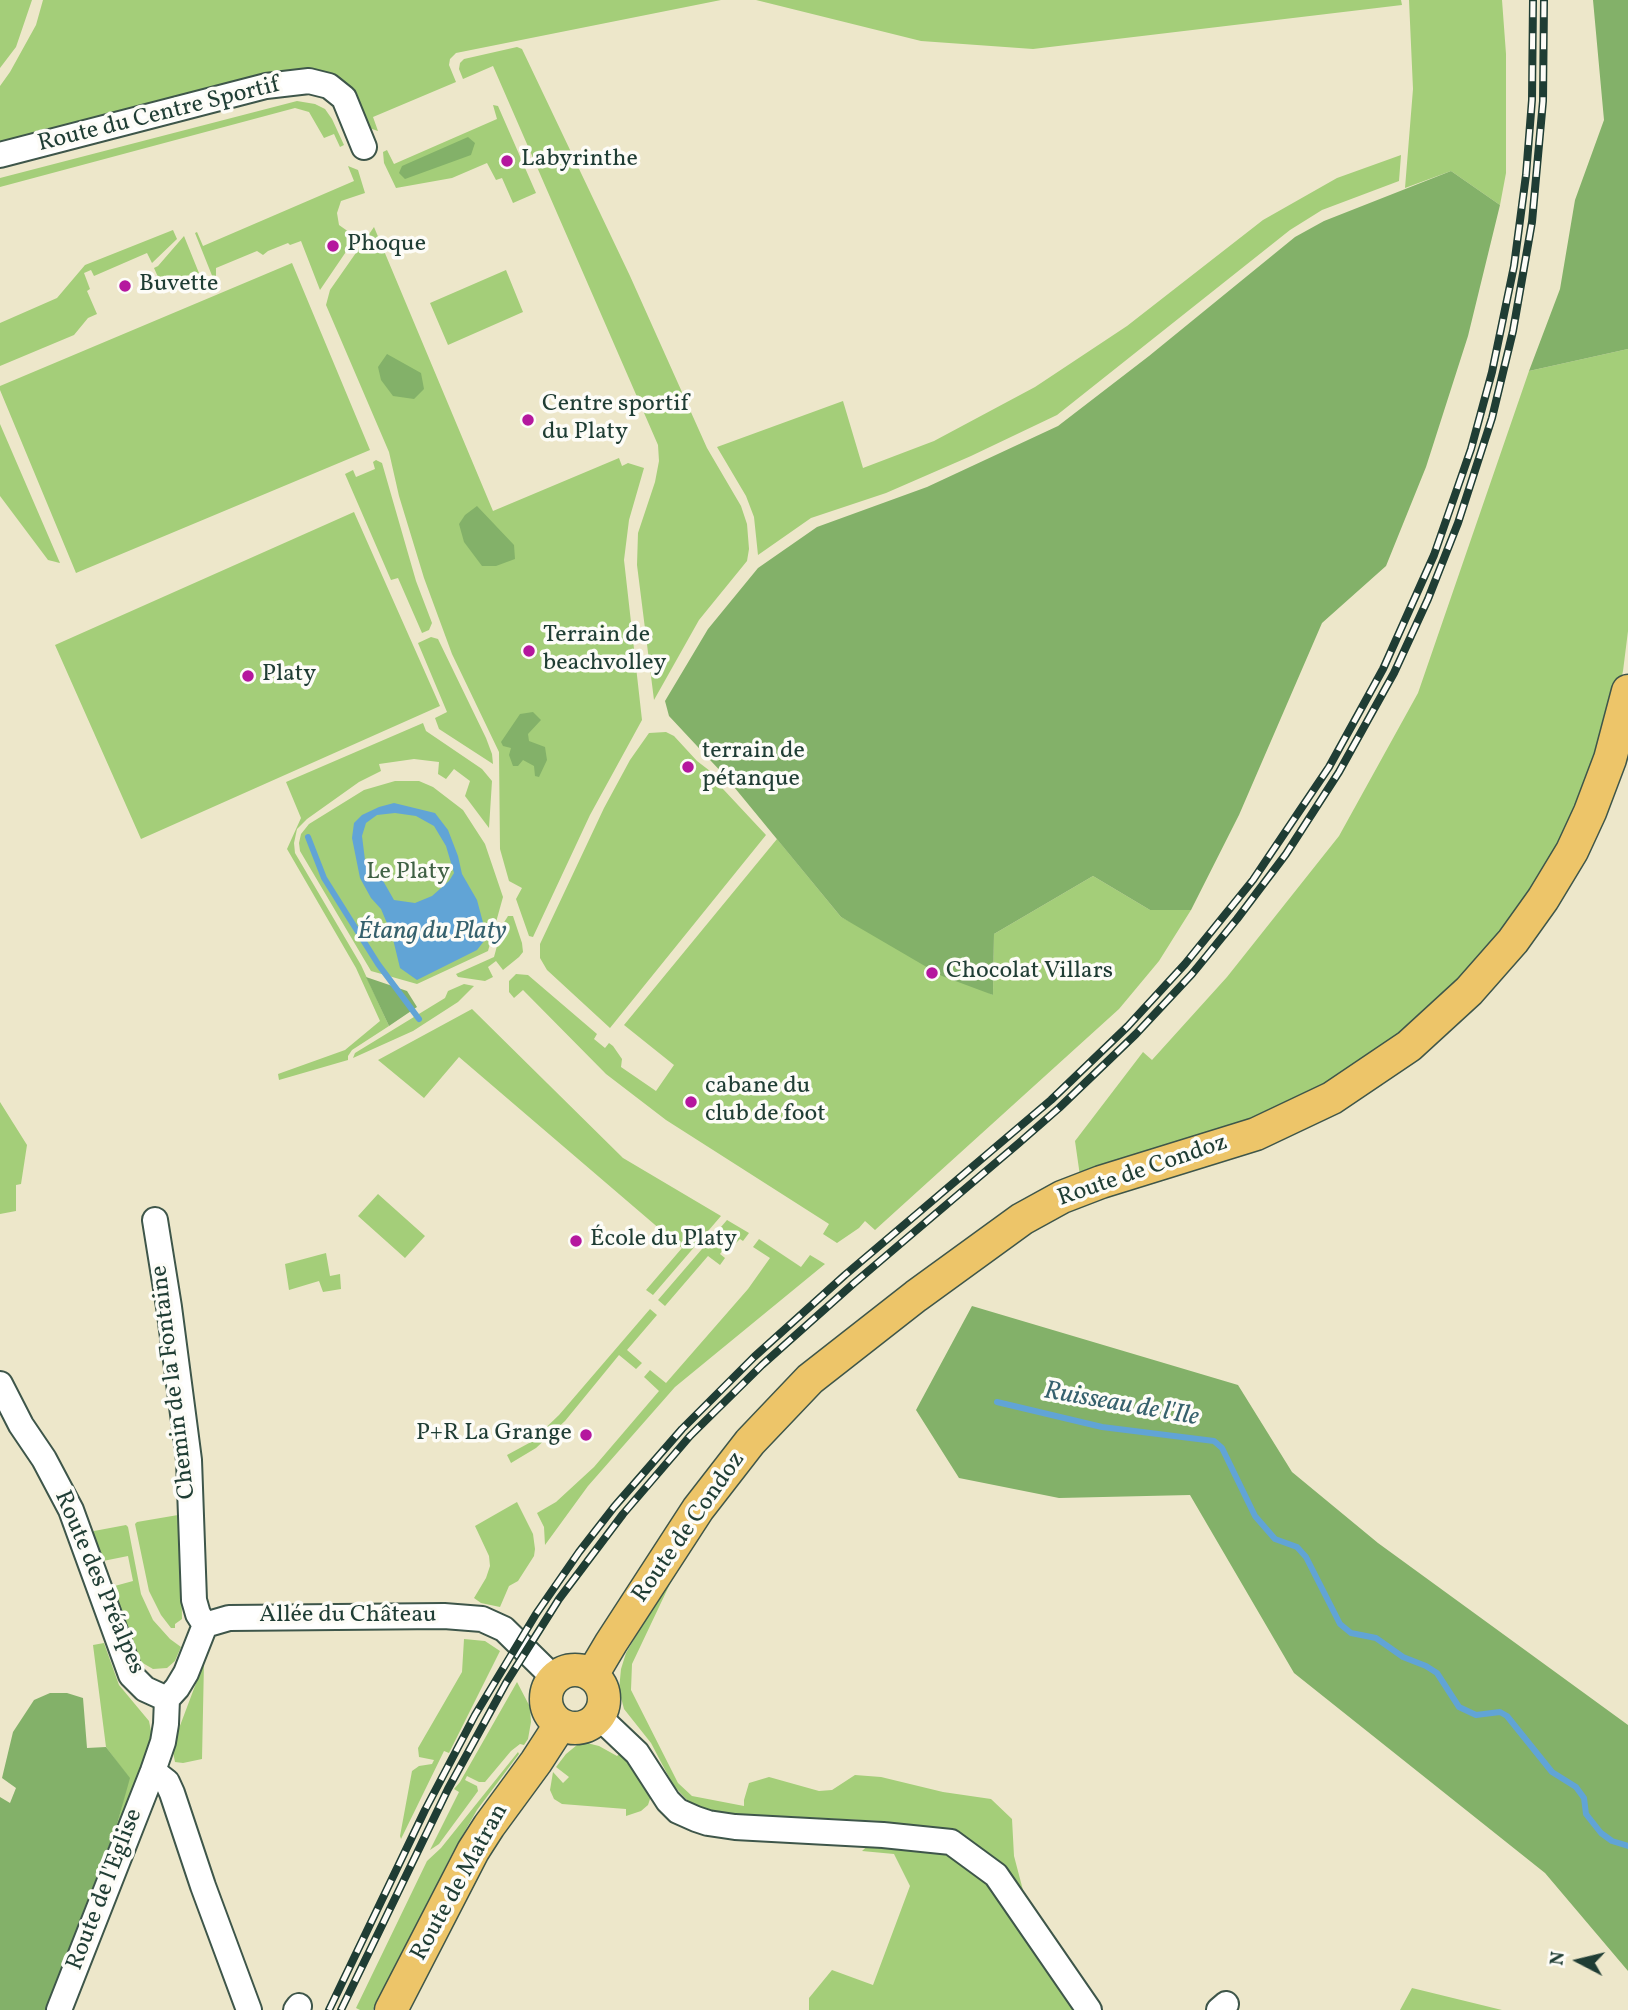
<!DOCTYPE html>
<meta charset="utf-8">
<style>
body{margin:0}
#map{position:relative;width:1628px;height:2010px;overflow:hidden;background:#ede7ca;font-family:Vollkorn,serif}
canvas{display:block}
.north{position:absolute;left:1544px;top:1926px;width:70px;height:70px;-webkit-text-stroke:5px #fdfcf7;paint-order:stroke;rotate:277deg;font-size:19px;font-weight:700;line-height:28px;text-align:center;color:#1f3d34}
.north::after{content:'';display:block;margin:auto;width:24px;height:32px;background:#1f3d34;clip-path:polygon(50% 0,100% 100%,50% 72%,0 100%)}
</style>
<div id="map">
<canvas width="1628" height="2010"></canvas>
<div class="north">N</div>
</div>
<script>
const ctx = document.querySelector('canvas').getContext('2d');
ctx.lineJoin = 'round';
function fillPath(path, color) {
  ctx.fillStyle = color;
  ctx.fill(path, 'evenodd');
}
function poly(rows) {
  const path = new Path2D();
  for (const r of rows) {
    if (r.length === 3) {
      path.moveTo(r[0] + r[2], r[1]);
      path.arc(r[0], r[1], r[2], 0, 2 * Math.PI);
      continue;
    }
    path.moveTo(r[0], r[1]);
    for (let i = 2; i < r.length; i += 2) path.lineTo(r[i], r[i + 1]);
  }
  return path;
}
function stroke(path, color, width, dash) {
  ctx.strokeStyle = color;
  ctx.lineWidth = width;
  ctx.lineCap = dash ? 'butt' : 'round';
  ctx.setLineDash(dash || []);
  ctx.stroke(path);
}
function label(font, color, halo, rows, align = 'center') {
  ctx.font = font + ' Vollkorn,serif';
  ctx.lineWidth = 7;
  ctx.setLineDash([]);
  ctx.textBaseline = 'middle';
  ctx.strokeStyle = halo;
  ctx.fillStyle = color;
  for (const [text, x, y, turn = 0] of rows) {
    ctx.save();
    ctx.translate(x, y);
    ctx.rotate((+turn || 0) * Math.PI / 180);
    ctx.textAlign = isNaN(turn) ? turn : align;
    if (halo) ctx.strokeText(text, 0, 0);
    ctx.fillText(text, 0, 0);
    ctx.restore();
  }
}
const green = poly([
 [0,0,32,0,16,47,0,68],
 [43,0,721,0,456,53,450,59,449,65,456,82,373,117,378,131,369,128,308,70,289,70,0,142,0,86,10,72,36,25],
 [756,0,1401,0,1402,5,1033,49,921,41],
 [1409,0,1502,0,1506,54,1506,173,1500,205,1451,171,1405,188,1413,89],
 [517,47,522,49,630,276,707,448,741,506,747,524,749,549,747,561,699,620,654,700,637,565,638,533,655,482,659,461,658,445,493,66,463,79,459,69,460,63,464,59],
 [297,101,315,104,325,109,332,119,344,145,340,147,334,134,324,138,309,112,295,108,0,187,0,178],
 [493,105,498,106,536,193,513,203,502,178,496,180,487,163,452,178,396,188,384,163,383,152,387,150,394,164,497,119],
 [1401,155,1399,181,1322,210,1290,230,1057,415,971,456,886,493,811,518,758,555,754,517,746,496,717,447,843,401,863,468,934,441,1035,387,1127,326,1263,220,1337,178],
 [348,166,358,170,365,193,341,201,337,213,339,225,356,237,320,290,301,241,290,245,288,243,268,251,263,255,257,251,216,268,216,277,213,278,195,233,197,232,203,246,354,181],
 [374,227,493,511,619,458,622,466,628,463,644,468,629,520,624,560,642,720,590,815,533,937,529,936,516,899,522,888,509,881,500,849,499,752,452,654,424,578,399,496,389,452,326,305,330,290],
 [173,230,177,239,152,263,147,253,94,276,91,270,84,273,90,289,87,291,97,314,88,318,74,335,0,366,0,323,57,298,85,265],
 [184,236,203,283,200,284,189,275,162,286,154,268,158,266],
 [292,263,370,450,76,573,0,390,0,386],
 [506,270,523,312,448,345,430,303],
 [1628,349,1628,631,1623,671,1603,757,1563,841,1503,934,1458,986,1399,1039,1328,1086,1263,1117,1080,1176,1075,1141,1143,1052,1152,1060,1227,977,1339,836,1418,693,1529,371],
 [0,424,60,563,48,560,0,496],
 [376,460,382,463,416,581,432,623,429,630,422,633,398,578,391,580,345,474,353,470,356,477,375,469,373,462],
 [354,512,440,706,141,839,55,645],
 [431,637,438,639,486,738,492,754,493,764,439,729,435,718,447,712,418,643],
 [423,723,426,731,482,769,492,781,489,828,465,796,470,781,454,769,446,779,438,774,439,762,414,759,379,764,381,771,359,782,307,819,297,829,294,843,295,853,361,965,389,1026,352,1050,348,1056,348,1060,279,1080,278,1074,345,1050,380,1021,356,968,287,849,301,818,286,782],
 [666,732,674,736,697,761,710,771,709,774,766,835,610,1028,547,970,540,958,540,944,604,808,630,760,649,733],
 [395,781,419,781,433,787,463,810,485,844,503,897,488,951,417,984,371,971,300,851,299,843,301,834,309,824,364,790],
 [777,839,841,917,993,995,994,934,1093,876,1150,910,1191,910,1159,961,1119,1009,875,1230,865,1221,859,1228,837,1243,823,1234,829,1224,666,1120,606,1074,523,990,514,998,509,992,509,981,516,974,528,975,597,1034,594,1039,605,1048,609,1043,613,1046,622,1059,621,1067,656,1091,674,1065,624,1025],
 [508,916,513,916,522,943,523,952,519,957,503,970,496,961,488,967,493,977,485,981,458,977,456,974,494,957,503,924],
 [464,984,474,986,458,1002,413,1031,353,1058,355,1053,445,998,448,991],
 [472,1009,623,1158,721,1216,653,1295,646,1290,682,1248,675,1242,459,1057,424,1098,378,1060],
 [0,1102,27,1145,21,1184,16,1185,16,1211,0,1214],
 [378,1194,425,1236,405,1258,358,1216],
 [727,1220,749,1233,743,1241,740,1239,736,1243,730,1240,720,1254,725,1258,720,1265,708,1256,665,1306,658,1300],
 [759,1239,801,1267,810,1255,825,1264,675,1387,588,1486,545,1545,544,1527,537,1513,556,1502,594,1467,659,1391,644,1377,650,1370,666,1383,748,1289,770,1258,753,1247],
 [326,1253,330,1276,340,1274,341,1289,323,1292,319,1281,289,1290,285,1264],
 [650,1309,657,1315,627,1350,642,1363,636,1369,619,1355,565,1421,536,1448,511,1463,507,1455,531,1442,559,1415],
 [517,1502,533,1534,535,1549,534,1556,518,1581,509,1586,500,1607,481,1603,474,1598,486,1578,490,1566,489,1556,475,1526],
 [178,1515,180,1516,182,1619,175,1624,175,1628,171,1628,161,1615,149,1591,135,1524,137,1522],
 [126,1525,128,1527,141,1594,153,1620,170,1639,181,1647,175,1661,167,1668,153,1669,141,1662,133,1651,111,1587,133,1581,128,1556,103,1561,92,1534,94,1531],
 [686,1550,632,1664,631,1690,678,1783,692,1796,744,1806,744,1800,749,1783,769,1777,819,1791,832,1790,855,1775,881,1777,943,1792,991,1799,1012,1819,1014,1856,1024,1894,1003,1865,953,1831,881,1821,716,1813,690,1803,673,1785,651,1743,624,1709,619,1690,621,1669,626,1653],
 [464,1639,485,1641,500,1651,449,1753,444,1751,401,1839,400,1836,412,1771,419,1766,432,1764,434,1760,419,1757,418,1748,462,1672],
 [104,1643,119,1685,149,1721,152,1736,149,1756,119,1830,116,1828,129,1778,106,1747,93,1645],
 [204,1662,202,1759,183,1763,175,1762,173,1752,175,1739],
 [517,1682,530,1707,531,1722,528,1739,524,1745,520,1744,511,1751,485,1782,479,1782,467,1776,465,1780,477,1786,478,1791,439,1844,430,1850,459,1792,454,1789,460,1782],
 [587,1743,599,1746,617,1756,620,1753,634,1765,651,1796,648,1805,641,1811,626,1816,626,1809,562,1804,554,1799,550,1790,553,1772,563,1783,569,1777,556,1767,566,1754,577,1745],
 [518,1752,519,1754,477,1810,453,1852,373,2010,360,2010,356,2008,427,1861,441,1848],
 [873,1841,935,1848,985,1878,1080,2010,809,2010,809,1998,832,1970,873,1985,910,1886,894,1854,862,1851],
 [1412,1988,1502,2010,1400,2010]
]);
const forest = poly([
 [1593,0,1628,0,1628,349,1529,371,1560,289,1575,200,1604,120],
 [468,137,475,143,471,155,405,179,399,173,402,166],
 [1451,171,1500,205,1468,336,1426,467,1386,566,1322,623,1239,815,1191,910,1150,910,1093,876,994,934,993,995,942,976,841,917,725,776,669,716,665,701,708,629,758,568,817,527,927,487,1058,426,1149,356,1295,237,1324,221],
 [387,354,421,373,424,389,414,399,393,396,381,380,378,367],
 [477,506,514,545,515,559,496,566,482,566,464,542,459,524,465,515],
 [533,712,541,720,528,734,529,741,545,747,547,760,539,777,535,776,534,766,523,760,518,766,513,766,509,755,511,748,503,746,501,742,520,714],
 [366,977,407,991,417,1007,389,1026],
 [972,1306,1238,1385,1292,1472,1378,1543,1628,1725,1628,1971,1545,1873,1294,1673,1190,1495,1059,1498,959,1478,916,1410],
 [50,1693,67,1693,83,1698,87,1748,106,1747,130,1778,116,1828,45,2010,0,2010,0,1797,10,1803,16,1788,2,1778,13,1732,34,1700]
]);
const water = poly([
 [394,803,435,813,448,830,458,856,462,874,477,900,485,930,484,941,477,950,417,980,400,968,392,935,381,909,371,898,360,878,352,838,354,823,362,815,379,807],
 [395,813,416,816,434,826,446,846,454,873,449,881,432,896,415,903,394,900,382,879,370,873,365,860,362,836,366,823,377,815]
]);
const stream = poly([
 [308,837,324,878,378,964,419,1019],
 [997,1402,1102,1427,1214,1441,1222,1448,1255,1516,1275,1539,1297,1547,1306,1557,1340,1624,1351,1633,1376,1638,1403,1657,1426,1666,1437,1673,1459,1707,1476,1715,1500,1712,1507,1716,1552,1772,1576,1787,1584,1798,1586,1814,1601,1833,1612,1841,1628,1846]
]);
const minor = poly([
 [0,155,266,86,309,81,329,86,344,98,364,147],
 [155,1220,169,1307,189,1460,194,1600,198,1614,205,1625],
 [0,1384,21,1425,44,1459,71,1510,131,1675,145,1689,167,1699],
 [205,1625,229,1618,444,1616,482,1619,504,1629,554,1678],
 [167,1699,177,1688,186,1673,205,1625],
 [599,1717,637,1753,668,1801,678,1811,696,1819,708,1823,735,1827,883,1835,951,1842,996,1875,1089,2010],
 [153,1771,167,1782,172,1793,203,1886,249,2010],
 [59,2010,153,1771,163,1742,166,1724,167,1699],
 [296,2010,299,2006],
 [1219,2010,1226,2004]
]);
const major = poly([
 [575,1699,29],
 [592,1675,611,1643,698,1509,750,1442,810,1379,916,1296,1022,1219,1062,1197,1101,1182,1256,1134,1332,1098,1409,1046,1469,991,1513,941,1543,899,1572,851,1590,812,1610,759,1628,691],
 [391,2010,473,1851,489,1826,536,1762,560,1725]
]);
const rail = poly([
 [329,2010,425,1810,475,1715,536,1614,579,1552,614,1507,682,1429,754,1357,845,1275,1051,1100,1128,1026,1185,964,1253,880,1329,767,1383,669,1434,555,1471,449,1492,372,1514,266,1526,175,1532,100,1533,0],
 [341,2010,448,1789,506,1683,559,1599,623,1514,690,1436,762,1365,853,1284,1019,1143,1059,1108,1136,1034,1192,974,1237,919,1286,854,1339,772,1394,673,1428,599,1458,523,1492,418,1513,331,1532,222,1543,101,1544,0]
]);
const markers = [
 [507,161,7,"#b5179e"],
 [333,246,7,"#b5179e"],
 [125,286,7,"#b5179e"],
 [528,420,7,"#b5179e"],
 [529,651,7,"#b5179e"],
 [248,676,7,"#b5179e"],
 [688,767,7,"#b5179e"],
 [932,973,7,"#b5179e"],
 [691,1102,7,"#b5179e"],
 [576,1241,7,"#b5179e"],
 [586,1435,7,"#b5179e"]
];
const streetNames = [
 ["Route du Centre Sportif",159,116,-14],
 ["Route de Condoz",1143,1172,-19],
 ["Chemin de la Fontaine",175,1382,-97],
 ["Route de Condoz",690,1528,-55],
 ["Route des Préalpes",98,1583,67],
 ["Allée du Château",348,1617],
 ["Route de Matran",461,1883,-61],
 ["Route de l'Eglise",106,1890,-69]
];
const poiNames = [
 ["Labyrinthe",521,161],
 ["Phoque",347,246],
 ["Buvette",139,286],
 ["Centre sportif",542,406],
 ["du Platy",542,434],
 ["Terrain de",543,637],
 ["beachvolley",543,665],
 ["Platy",262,676],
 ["terrain de",702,753],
 ["pétanque",702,781],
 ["Chocolat Villars",946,973],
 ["cabane du",705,1088],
 ["club de foot",705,1116],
 ["École du Platy",590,1241],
 ["P+R La Grange",572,1435,"right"]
];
const parkNames = [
 ["Le Platy",408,874]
];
const waterNames = [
 ["Étang du Platy",432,933],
 ["Ruisseau de l'Ile",1121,1406,10]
];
fillPath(green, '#a4ce79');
fillPath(forest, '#83b169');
fillPath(water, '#61a4d6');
stroke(stream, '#61a4d6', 6);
stroke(minor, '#3e564a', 28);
stroke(major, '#3e564a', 35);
stroke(minor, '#fff', 24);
stroke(major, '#edc569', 32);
stroke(rail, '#1f3d34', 8);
stroke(rail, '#fdfcf7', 5, [16]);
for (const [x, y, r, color] of markers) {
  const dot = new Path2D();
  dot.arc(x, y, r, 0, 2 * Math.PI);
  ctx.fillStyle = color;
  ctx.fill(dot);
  stroke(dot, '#fdfcf7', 2.5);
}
label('24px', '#1f3d34', '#fdfcf7', streetNames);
label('24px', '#1f3d34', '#fdfcf7', poiNames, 'left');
label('24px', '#406145', '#fdfcf7', parkNames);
label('italic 26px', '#36616d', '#fdfcf7', waterNames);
</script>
